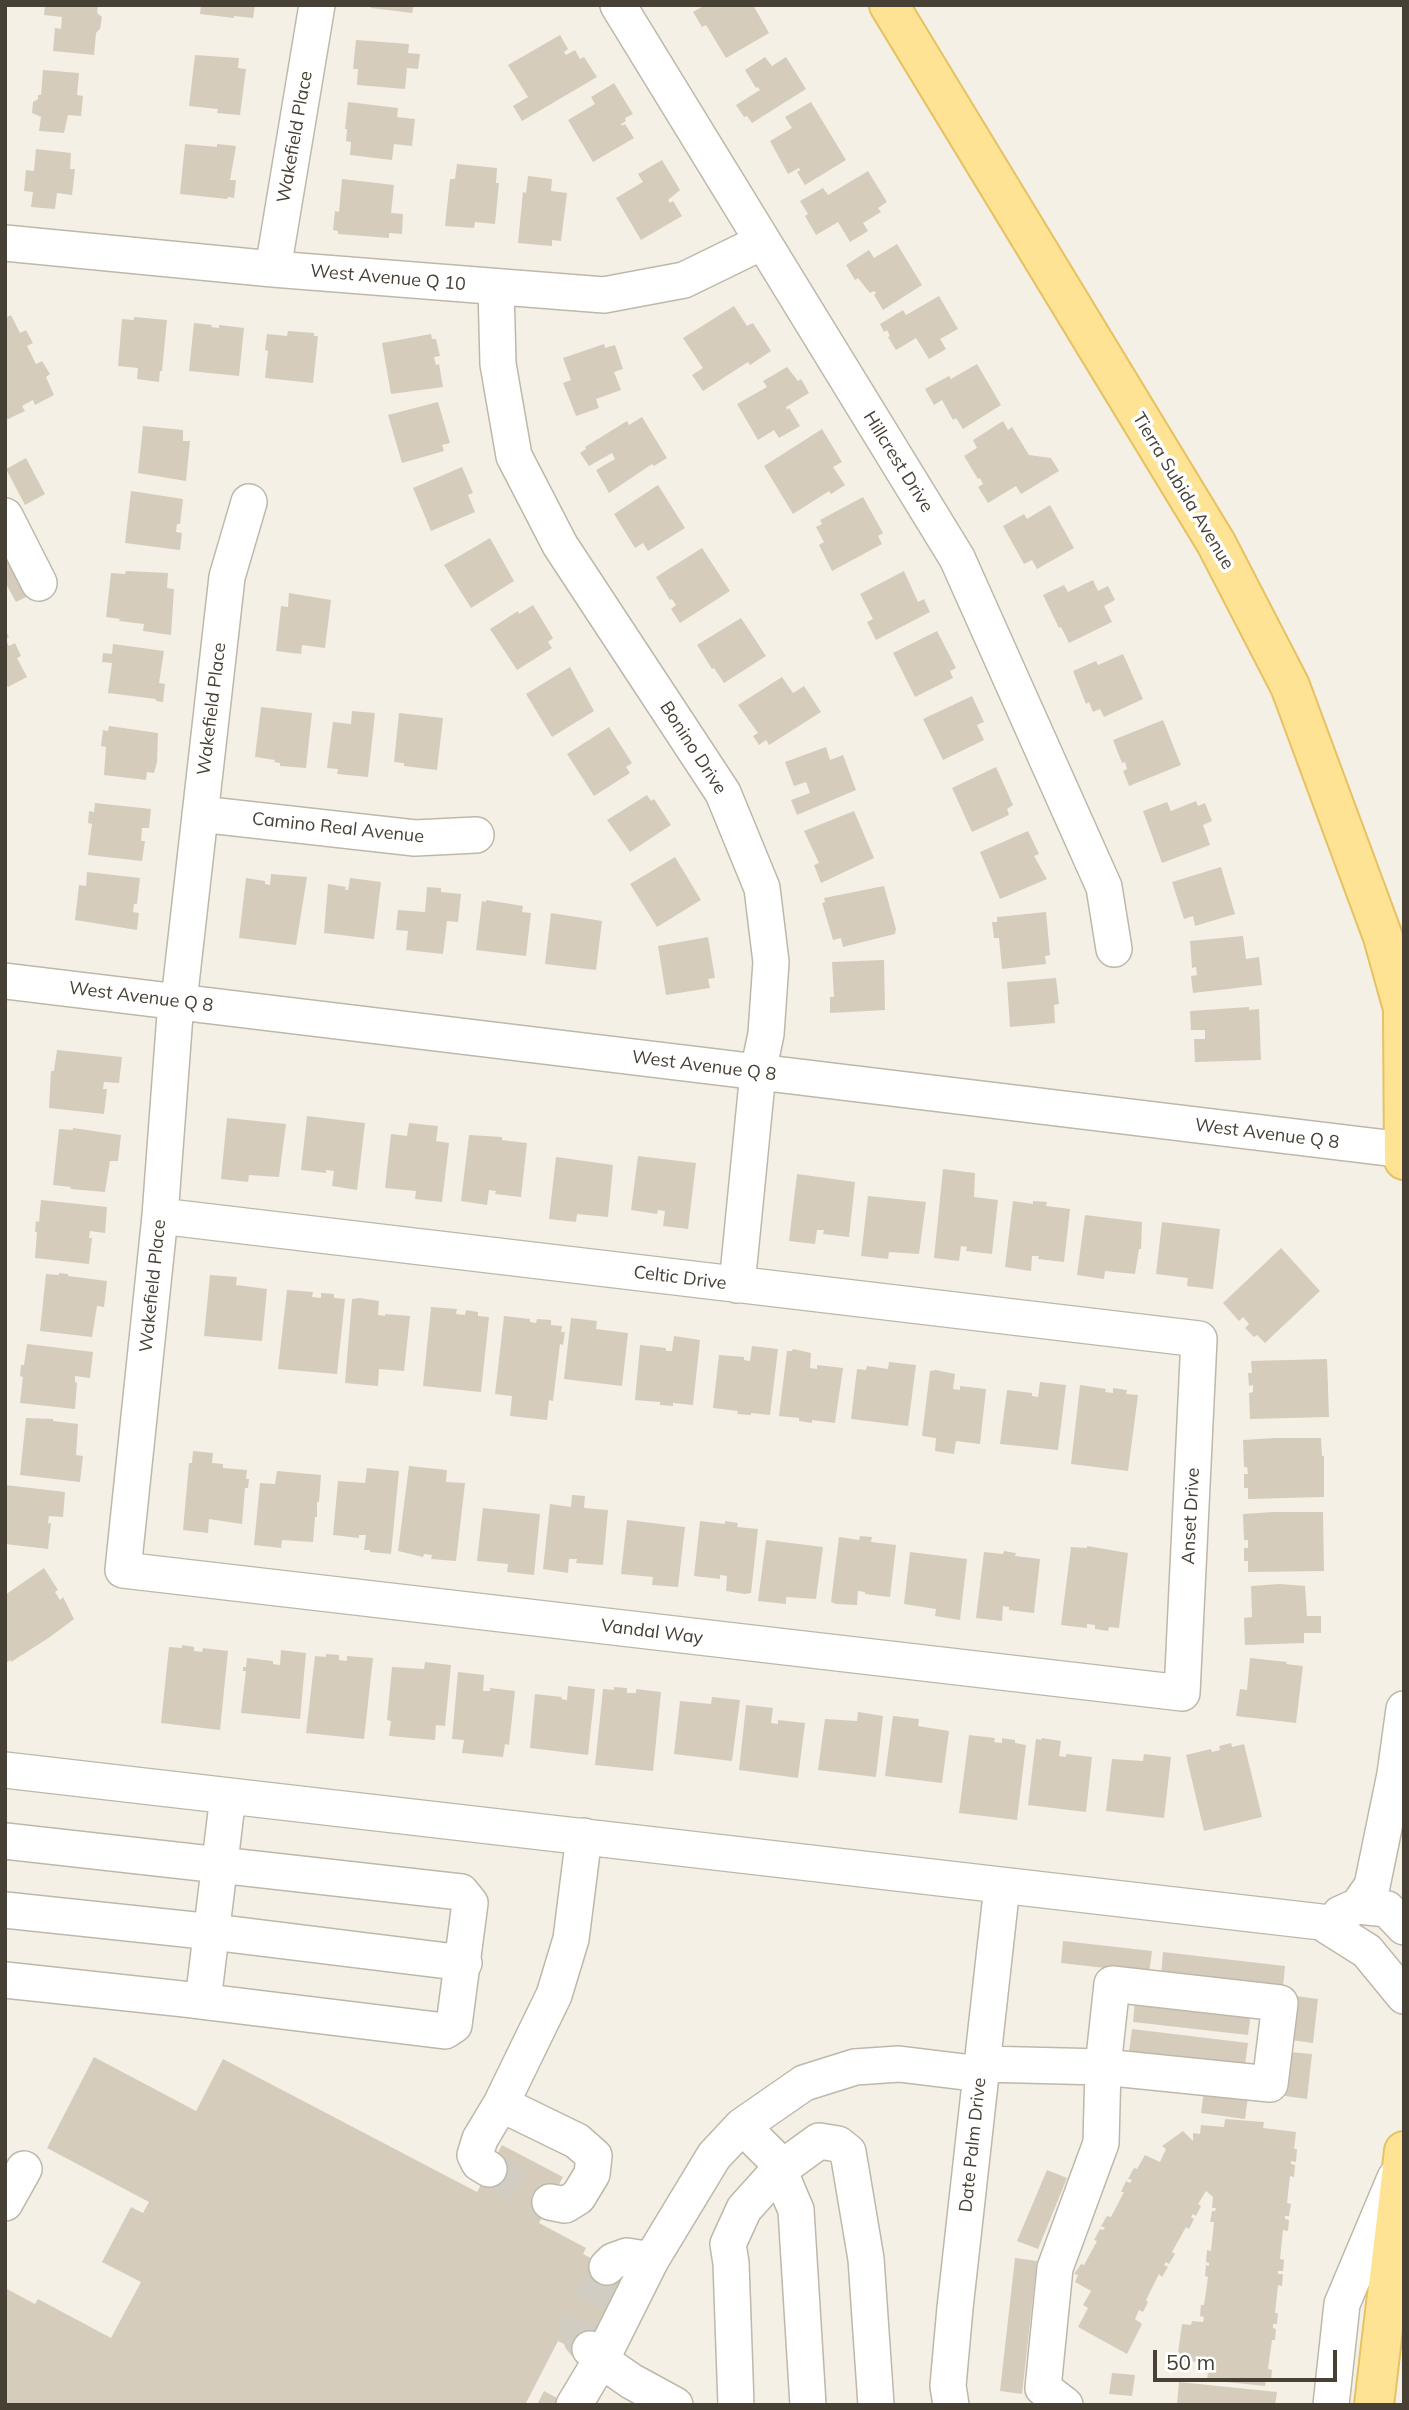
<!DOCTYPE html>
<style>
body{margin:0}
#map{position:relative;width:1409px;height:2410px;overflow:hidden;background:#f4f0e6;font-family:Mulish,sans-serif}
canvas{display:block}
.frame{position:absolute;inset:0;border:7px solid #474035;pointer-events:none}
.scale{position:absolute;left:1153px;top:2350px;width:184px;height:32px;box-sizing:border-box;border:4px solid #474035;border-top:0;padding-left:9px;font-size:21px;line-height:24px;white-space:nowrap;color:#474035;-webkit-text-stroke:5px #fff;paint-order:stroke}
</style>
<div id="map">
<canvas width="1409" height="2410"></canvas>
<div class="frame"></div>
<div class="scale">50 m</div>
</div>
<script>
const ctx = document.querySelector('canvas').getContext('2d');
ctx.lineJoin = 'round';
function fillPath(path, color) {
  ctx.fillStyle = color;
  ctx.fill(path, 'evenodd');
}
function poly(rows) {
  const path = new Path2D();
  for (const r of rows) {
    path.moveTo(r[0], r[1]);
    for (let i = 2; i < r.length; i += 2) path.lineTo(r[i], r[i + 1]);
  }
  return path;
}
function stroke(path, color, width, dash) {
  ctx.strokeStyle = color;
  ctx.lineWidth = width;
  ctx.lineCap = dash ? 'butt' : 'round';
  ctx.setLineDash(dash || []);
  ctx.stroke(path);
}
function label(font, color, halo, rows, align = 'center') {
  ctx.font = font + ' Mulish,sans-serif';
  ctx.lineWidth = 7;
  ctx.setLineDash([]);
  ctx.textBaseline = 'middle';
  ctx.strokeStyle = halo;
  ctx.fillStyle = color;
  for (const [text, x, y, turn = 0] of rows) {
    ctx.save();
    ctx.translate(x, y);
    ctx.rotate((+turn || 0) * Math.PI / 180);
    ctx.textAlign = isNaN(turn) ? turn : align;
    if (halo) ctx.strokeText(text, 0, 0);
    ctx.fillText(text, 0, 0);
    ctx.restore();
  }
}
const building = poly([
 [45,5,98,5,97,13,102,17,100,29,96,33,94,55,53,51,55,28,61,29,62,17,44,15],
 [201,5,255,5,253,18,234,16,234,18,200,14],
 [372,5,414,5,412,13,371,8],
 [705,5,753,5,769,33,726,58,706,25,702,27,693,12],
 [560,35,568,49,564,52,566,55,575,50,580,59,584,57,597,77,522,121,513,106,528,97,508,65],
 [356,40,409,44,408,53,420,54,418,69,407,68,405,89,357,85,358,69,353,69],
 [195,55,239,58,238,68,246,69,240,115,217,113,218,109,189,106],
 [765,57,772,66,786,57,806,89,752,123,747,116,744,117,736,105,760,90,758,87,756,88,745,70],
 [43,70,79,73,77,95,83,96,81,116,68,115,64,133,39,131,41,117,32,113,33,102,38,99,38,95,41,95],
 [614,83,633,114,625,118,626,121,621,124,622,126,625,124,634,138,593,162,568,120,595,104,591,97],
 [348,102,398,108,397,117,415,119,412,146,394,144,392,160,350,155,351,142,346,141,347,129,345,129],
 [811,102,846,160,805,185,797,172,800,170,799,168,788,174,770,141,792,128,785,117],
 [185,144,217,147,217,144,236,146,230,180,236,180,234,198,228,197,227,199,180,194],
 [36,149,71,153,70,169,75,169,72,195,57,193,55,209,31,207,33,192,24,191,26,170,34,171],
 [662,160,680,190,668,200,670,203,673,201,682,216,641,240,616,198,643,182,638,174],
 [457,164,497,168,496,183,499,183,495,224,475,222,474,228,445,226,450,179,455,179],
 [868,171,887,202,878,208,881,212,863,223,868,231,850,242,838,222,816,235,805,216,808,214,800,201,823,188,828,195],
 [528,176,552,179,551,191,567,193,561,241,552,240,552,246,518,243,523,192,526,193],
 [342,179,394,185,391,213,403,214,402,234,389,233,389,238,338,234,338,231,333,230,335,211,339,212],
 [897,244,922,285,883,310,874,295,876,293,874,291,870,293,858,278,855,280,846,265,869,250,874,258],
 [939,296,958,329,940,339,946,349,929,359,916,338,896,350,888,337,890,336,887,330,884,332,880,324,903,310,906,315],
 [734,306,747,326,753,323,771,351,750,365,748,362,703,391,692,375,703,368,683,338],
 [11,315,20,333,26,330,33,343,27,346,36,364,42,361,50,374,46,377,54,395,35,405,33,400,22,406,25,411,6,420,5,318],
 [134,317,167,320,162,371,160,371,159,382,137,379,138,368,118,366,122,319,134,320],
 [194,323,212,325,211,327,219,328,219,325,244,328,239,376,189,371],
 [288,331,314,333,314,336,318,336,313,383,265,378,268,351,265,350,267,334,287,336],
 [431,334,432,339,436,339,440,356,434,357,436,365,439,364,443,387,391,394,382,343],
 [604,344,605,348,615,345,623,369,614,372,621,390,596,399,599,408,576,416,563,383,571,380,563,358],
 [977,364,1001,405,963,429,956,418,953,420,942,400,934,405,925,389,949,376,951,379],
 [787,367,798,381,801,379,809,393,786,407,787,410,789,408,800,426,779,438,774,430,758,440,737,404,767,387,763,381],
 [438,402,450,443,442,445,444,451,402,463,388,415],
 [642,417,667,458,654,466,652,464,609,493,596,470,615,459,612,453,589,466,580,453,586,449,585,447,627,421,629,425],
 [1003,421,1008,430,1012,427,1029,455,1051,458,1059,471,1021,494,1016,486,988,503,978,487,983,484,980,478,978,479,964,456,977,448,973,440],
 [143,426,183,430,183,441,190,441,186,481,138,473],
 [822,429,842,462,833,467,845,485,831,494,829,491,793,514,764,466],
 [26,458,45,494,25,505,6,469],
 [462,467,473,493,468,495,475,512,431,531,413,488],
 [658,485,685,528,648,551,643,543,635,548,614,514],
 [131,491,183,499,180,524,177,524,176,532,182,533,180,550,125,543],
 [863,497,883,533,878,536,882,544,832,571,819,545,824,542,816,527,822,524,820,520],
 [1050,505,1074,548,1037,569,1032,560,1024,564,1003,526,1024,514,1027,519],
 [5,528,38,591,16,602,5,582],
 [490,538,514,581,471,608,444,565],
 [702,548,730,591,680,623,671,609,676,605,672,599,670,600,656,577],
 [126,571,168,573,167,588,174,589,171,635,143,631,144,624,119,621,120,619,106,617,111,573,125,574],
 [904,571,918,602,924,599,930,612,876,640,867,622,873,619,860,594],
 [1093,580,1098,591,1108,586,1115,600,1104,606,1112,622,1069,643,1061,627,1059,628,1043,595,1064,585,1068,592],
 [289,593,331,600,325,648,302,645,301,654,276,651,281,606,288,607],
 [533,605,553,638,548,642,552,648,517,670,490,629,518,611,519,614],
 [741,618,766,656,724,683,714,668,712,669,697,645],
 [5,630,9,637,5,639,9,646,15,643,21,656,17,658,27,677,8,687,5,682],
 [937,631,956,668,950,671,953,678,915,697,893,653],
 [113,644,164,651,159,683,165,684,163,702,156,701,156,699,108,693,112,663,102,662,103,653,112,654],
 [1123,654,1143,699,1104,717,1100,709,1093,712,1089,702,1086,704,1073,671,1096,661,1098,665],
 [570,667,594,711,552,737,526,694],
 [782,677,793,693,804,686,821,712,769,745,766,740,759,745,753,736,758,733,738,705],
 [972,696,984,722,977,725,984,740,943,760,923,719],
 [261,707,312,713,306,768,280,766,280,763,274,762,275,760,255,757],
 [352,711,375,713,368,777,337,774,338,769,327,768,333,722,351,724],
 [399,713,443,718,437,770,404,766,404,763,394,762],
 [1163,720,1181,765,1129,786,1123,771,1127,769,1125,762,1122,763,1113,740],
 [109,726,158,733,157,762,154,773,147,772,146,780,104,775,106,747,101,746,103,730,108,731],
 [609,727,632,763,626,767,630,773,594,796,567,754],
 [826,747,830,760,843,755,856,790,797,815,791,800,810,793,806,782,794,786,785,762],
 [996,767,1013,805,1007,809,1009,815,972,832,952,788],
 [647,795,651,801,654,799,671,825,630,852,607,820],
 [1196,801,1198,806,1205,803,1212,821,1203,825,1210,845,1162,863,1143,811,1167,802,1171,811],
 [95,803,151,809,149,828,142,828,141,841,145,841,142,861,88,855,92,824,88,823,89,811,94,812],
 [854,811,874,858,821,883,814,865,819,863,804,831],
 [1028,831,1039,854,1034,856,1047,879,1000,899,980,852],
 [675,857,701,900,657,927,630,884],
 [1221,867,1235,914,1195,926,1193,916,1184,919,1172,882],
 [87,872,140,878,137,904,134,904,133,912,139,913,137,930,75,920,79,885,86,886],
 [271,874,307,877,296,945,239,938,246,878,265,881,265,884,270,885],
 [350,878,381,882,374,939,324,933,328,884,346,887,345,890,348,890],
 [884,886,896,929,895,934,843,947,841,938,833,940,822,903,825,902,824,898],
 [427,887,441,888,441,892,461,894,458,922,447,921,443,954,406,950,408,931,396,930,398,910,425,912],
 [486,900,523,906,522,912,531,913,526,956,476,950,482,901,486,902],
 [1046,912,1050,955,1045,956,1046,964,1002,969,999,938,994,938,992,922,997,922,997,917],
 [551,913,602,921,596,970,545,964],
 [1243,936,1246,959,1259,957,1262,985,1193,993,1191,976,1197,975,1196,967,1192,968,1190,941],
 [708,937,715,978,708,979,710,988,666,995,658,946],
 [884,960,885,1010,830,1013,830,997,834,997,832,962],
 [1056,978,1059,1004,1054,1005,1055,1023,1010,1027,1007,982],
 [1249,1007,1249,1010,1259,1009,1261,1060,1195,1062,1194,1039,1205,1039,1205,1030,1191,1030,1190,1011],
 [57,1050,122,1057,119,1083,104,1082,103,1089,107,1089,104,1114,49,1108,51,1071,54,1071],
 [307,1116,365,1123,357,1190,332,1186,334,1171,326,1170,326,1173,301,1170],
 [227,1118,286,1124,279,1177,249,1175,248,1182,221,1179],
 [409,1123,438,1126,436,1141,449,1143,442,1202,415,1199,416,1191,385,1188,391,1134,407,1136],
 [73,1128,121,1135,118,1161,110,1161,105,1192,70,1189,71,1187,53,1185,59,1129,73,1130],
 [469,1135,502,1137,502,1140,527,1143,521,1197,495,1194,496,1191,489,1190,487,1205,461,1201],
 [638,1156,696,1163,688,1229,663,1226,665,1211,658,1210,657,1214,631,1210],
 [556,1157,613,1165,608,1217,577,1214,576,1222,549,1219],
 [943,1169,975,1173,974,1197,998,1200,992,1254,966,1251,967,1247,961,1246,959,1261,934,1258],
 [797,1174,855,1182,849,1237,823,1234,824,1230,817,1230,815,1244,789,1241],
 [868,1196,926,1202,919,1254,889,1252,888,1259,861,1256],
 [41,1200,107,1207,105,1233,90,1231,89,1238,92,1238,89,1264,35,1258,37,1232,35,1232,36,1221,39,1222],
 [1013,1201,1033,1204,1033,1201,1047,1202,1046,1206,1070,1209,1064,1262,1038,1259,1039,1256,1032,1256,1031,1271,1005,1267],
 [1085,1215,1142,1222,1141,1249,1139,1249,1135,1274,1105,1271,1104,1279,1077,1275],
 [1162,1222,1220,1229,1213,1289,1187,1286,1188,1278,1156,1274],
 [1281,1248,1320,1291,1265,1343,1257,1335,1254,1337,1245,1328,1249,1324,1243,1317,1239,1321,1223,1303],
 [59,1273,68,1274,68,1276,107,1281,104,1307,97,1306,92,1337,40,1331,46,1274,59,1275],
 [210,1275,237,1277,236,1285,267,1289,262,1341,204,1336],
 [287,1290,313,1292,312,1297,321,1298,321,1293,334,1294,334,1298,345,1299,337,1374,278,1369],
 [360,1298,379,1301,378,1315,385,1316,385,1314,410,1316,404,1371,379,1369,378,1386,345,1383,352,1299],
 [431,1307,457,1309,456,1314,465,1315,466,1310,478,1312,478,1316,489,1317,481,1392,423,1386],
 [504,1316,530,1319,530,1322,536,1323,537,1319,551,1320,551,1325,562,1326,561,1332,565,1332,563,1345,560,1344,553,1401,549,1400,547,1420,510,1416,512,1396,495,1394],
 [571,1318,597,1321,596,1329,628,1333,622,1386,564,1379],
 [674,1336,700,1340,693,1405,673,1403,673,1406,660,1405,660,1402,635,1400,640,1345,666,1348,666,1351,672,1351],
 [27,1344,93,1352,90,1378,75,1376,75,1382,77,1383,75,1409,20,1403,23,1377,20,1376,21,1365,24,1365],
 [752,1346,778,1349,770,1415,751,1413,751,1415,737,1414,738,1411,713,1408,719,1355,744,1357,744,1360,750,1361],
 [793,1349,811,1353,810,1368,817,1369,817,1365,843,1368,835,1423,812,1420,812,1423,799,1421,799,1418,779,1416,787,1351,792,1351],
 [1327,1359,1329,1417,1250,1419,1249,1393,1253,1392,1253,1385,1249,1386,1248,1373,1252,1373,1251,1361],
 [889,1362,916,1365,908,1426,851,1419,857,1369,866,1370,867,1366,888,1369],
 [936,1370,955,1374,953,1389,960,1390,960,1386,986,1389,980,1444,956,1441,954,1454,935,1451,936,1438,922,1436,930,1371],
 [1040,1382,1066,1385,1058,1450,1000,1444,1007,1390,1032,1393,1032,1396,1038,1397],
 [1080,1385,1106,1389,1105,1392,1113,1393,1113,1388,1127,1390,1126,1394,1138,1395,1128,1471,1071,1464],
 [26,1418,53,1419,53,1421,78,1424,76,1455,83,1456,80,1482,20,1475],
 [1274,1438,1321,1438,1322,1456,1324,1456,1324,1497,1248,1499,1248,1488,1244,1488,1244,1474,1248,1474,1247,1467,1244,1467,1243,1440],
 [193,1451,213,1453,212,1463,223,1464,223,1468,247,1470,246,1479,249,1479,248,1488,245,1488,242,1524,209,1519,208,1533,183,1530,189,1463,192,1463],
 [409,1466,447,1470,446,1482,465,1483,456,1561,431,1559,432,1555,424,1554,423,1557,398,1551],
 [367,1468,399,1471,391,1554,370,1552,370,1550,364,1550,366,1535,359,1535,359,1538,333,1535,338,1481,365,1483],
 [277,1471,321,1475,319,1502,317,1502,317,1517,315,1517,313,1542,282,1540,281,1548,254,1545,260,1483,275,1484],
 [5,1485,65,1492,63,1517,49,1516,48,1523,51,1523,48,1549,5,1544],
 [572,1495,585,1496,584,1508,608,1510,603,1565,576,1563,577,1559,569,1559,568,1573,543,1569,550,1504,571,1507],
 [483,1508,540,1514,534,1575,507,1572,508,1564,477,1561],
 [1273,1512,1323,1512,1324,1571,1248,1572,1248,1561,1244,1561,1244,1548,1248,1548,1248,1540,1244,1540,1243,1514],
 [627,1520,685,1527,678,1587,652,1585,653,1577,621,1574],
 [700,1521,725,1524,725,1521,738,1523,737,1527,758,1529,751,1593,745,1594,726,1591,727,1576,720,1575,720,1579,694,1576],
 [860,1536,872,1537,871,1542,896,1545,890,1597,865,1594,865,1592,858,1591,857,1605,836,1604,831,1602,839,1537,859,1540],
 [766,1540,823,1547,816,1599,786,1597,786,1604,758,1601],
 [1087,1546,1128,1553,1119,1628,1109,1627,1108,1631,1095,1629,1095,1625,1087,1624,1087,1628,1061,1625,1071,1547,1087,1548],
 [1004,1551,1016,1553,1015,1556,1040,1559,1034,1613,1009,1610,1009,1607,1003,1606,1002,1621,976,1618,984,1552,1003,1554],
 [910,1552,967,1559,960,1620,935,1616,936,1609,904,1604],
 [44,1568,58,1590,55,1592,60,1600,63,1597,74,1619,50,1637,11,1662,10,1660,5,1664,5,1595],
 [1279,1584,1305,1586,1307,1616,1321,1616,1321,1633,1304,1633,1304,1643,1245,1645,1244,1618,1252,1617,1251,1586],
 [182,1645,194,1647,194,1651,202,1652,203,1648,228,1651,220,1730,161,1723,169,1647,182,1648],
 [281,1650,306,1653,300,1719,241,1713,246,1671,243,1671,243,1667,246,1667,247,1658,273,1661,273,1664,280,1665],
 [326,1654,339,1655,339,1660,347,1661,347,1656,373,1658,364,1739,306,1733,315,1656,326,1657],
 [1250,1658,1287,1662,1286,1664,1303,1666,1296,1723,1236,1716,1240,1689,1247,1690],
 [425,1662,451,1665,445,1726,436,1725,435,1740,389,1736,391,1721,387,1720,392,1667,424,1669],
 [458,1672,484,1675,483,1691,490,1691,490,1688,515,1691,509,1745,505,1744,503,1757,462,1753,464,1740,452,1739],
 [568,1686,595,1689,588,1755,530,1748,535,1694,562,1697,561,1699,567,1700],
 [614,1687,627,1688,627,1693,636,1693,636,1689,661,1692,653,1771,595,1765,603,1689,614,1690],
 [712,1697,740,1700,732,1761,674,1754,680,1701,711,1704],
 [746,1705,773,1708,771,1723,778,1724,778,1720,805,1723,798,1778,739,1770],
 [858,1712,883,1716,876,1777,818,1770,825,1719,857,1721],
 [893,1716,919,1719,918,1726,949,1731,942,1783,885,1776],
 [969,1735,995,1738,994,1742,1002,1743,1002,1738,1015,1740,1015,1743,1026,1745,1017,1820,959,1813],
 [1042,1738,1061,1741,1059,1756,1066,1757,1066,1754,1092,1757,1086,1812,1028,1805,1036,1739,1041,1740],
 [1231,1743,1232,1747,1244,1744,1262,1817,1204,1831,1186,1755,1211,1749,1212,1752,1220,1750,1219,1746],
 [1144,1754,1171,1757,1164,1818,1106,1811,1112,1759,1143,1761],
 [1063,1941,1152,1951,1149,1973,1061,1963],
 [1163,1952,1285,1966,1283,1988,1161,1975],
 [1296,1996,1318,1999,1313,2043,1291,2040],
 [1135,2000,1251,2014,1248,2035,1133,2022],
 [1132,2029,1248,2043,1245,2065,1129,2052],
 [1290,2052,1312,2054,1307,2099,1285,2096],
 [94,2057,196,2111,223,2059,477,2192,502,2145,563,2177,539,2223,586,2248,583,2254,627,2277,586,2355,558,2341,525,2405,5,2405,5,2288,35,2304,38,2299,111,2338,141,2282,102,2262,131,2207,143,2213,149,2202,47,2148],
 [1204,2091,1248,2097,1245,2119,1201,2113],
 [1225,2119,1264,2122,1263,2128,1296,2132,1294,2149,1297,2149,1296,2162,1291,2161,1291,2164,1295,2165,1294,2177,1290,2176,1287,2203,1291,2204,1289,2216,1285,2216,1285,2219,1289,2220,1288,2231,1283,2230,1280,2259,1284,2260,1283,2271,1278,2271,1278,2274,1283,2274,1282,2286,1278,2285,1275,2313,1278,2313,1277,2324,1273,2324,1273,2328,1276,2329,1275,2340,1272,2340,1268,2369,1272,2370,1271,2381,1266,2381,1265,2386,1207,2380,1209,2363,1177,2360,1182,2324,1191,2325,1192,2321,1203,2322,1204,2317,1200,2316,1201,2305,1204,2305,1208,2277,1205,2276,1206,2265,1209,2266,1209,2263,1206,2262,1207,2250,1211,2251,1214,2222,1210,2222,1212,2211,1215,2211,1216,2208,1212,2208,1213,2197,1206,2191,1198,2204,1201,2206,1196,2216,1193,2214,1191,2217,1194,2219,1189,2229,1186,2227,1172,2252,1175,2254,1169,2264,1166,2262,1164,2265,1168,2267,1162,2277,1159,2274,1146,2300,1148,2302,1143,2312,1139,2310,1135,2319,1142,2324,1127,2354,1078,2327,1088,2308,1083,2305,1091,2291,1093,2292,1075,2282,1078,2275,1074,2274,1081,2264,1084,2265,1097,2241,1094,2240,1100,2229,1103,2230,1105,2228,1101,2226,1107,2216,1111,2217,1124,2192,1121,2192,1126,2181,1130,2183,1132,2180,1128,2179,1134,2168,1137,2169,1145,2155,1160,2162,1166,2149,1162,2146,1183,2131,1193,2141,1193,2133,1200,2134,1201,2125,1224,2127],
 [1047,2170,1067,2178,1038,2249,1017,2241],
 [1015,2258,1037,2261,1022,2394,1000,2391],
 [1112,2373,1135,2375,1132,2396,1109,2394],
 [1179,2382,1277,2392,1275,2405,1177,2404],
 [544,2391,570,2405,537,2405]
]);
const minorTunnel = poly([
 [489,2169,550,2202],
 [590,2349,581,2340,578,2325,607,2267]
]);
const minor = poly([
 [618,5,957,558,1104,887,1114,949],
 [5,243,273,269,604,295,684,280,762,242],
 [273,269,317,5],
 [496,287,498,364,514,456,560,545,723,793,762,888,771,962,766,1034,758,1072,737,1285],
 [5,516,39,583],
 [200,814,415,838,476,835],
 [5,981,1404,1150],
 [179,1001,227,577,249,502],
 [160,1216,1199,1339,1182,1693,123,1570,160,1216,176,1001],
 [5,1770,1321,1922,1367,1951,1404,1996],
 [5,1841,461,1892,470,1903,454,2025,445,2031,183,1999,5,1980],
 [1358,1906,1372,1886,1395,1774,1404,1709],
 [5,1910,213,1932,464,1963],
 [1340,1914,1358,1906,1387,1909,1404,1927],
 [203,2001,228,1796],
 [982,2064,1103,2067,1270,2084,1280,2003,1112,1984,1103,2067,1101,2143,1055,2268,1043,2388,1065,2405],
 [501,2104,554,1995,571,1939,584,1836],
 [742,2126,774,2158,796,2210,808,2405],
 [489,2169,479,2163,475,2155,480,2139,501,2104,577,2141,594,2156,592,2174,578,2197,565,2205,550,2202],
 [5,2203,24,2169],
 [607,2267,613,2261,627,2256,651,2260],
 [574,2405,601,2360,590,2349],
 [675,2405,631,2381,601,2360,651,2260,714,2156,742,2126,804,2083,855,2067,899,2064,981,2074],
 [736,2405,731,2263,728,2244,744,2209,779,2170,819,2141,838,2144,848,2152,866,2259,876,2405],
 [951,2405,948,2386,955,2308,1002,1886],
 [1331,2405,1342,2304,1395,2178]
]);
const major = poly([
 [889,5,1216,543,1290,686,1383,937,1404,1012],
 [1403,1011,1404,1160],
 [1374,2405,1404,2151]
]);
const streetNames = [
 ["Wakefield Place",295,137,-80],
 ["West Avenue Q 10",388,278,5],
 ["Hillcrest Drive",898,462,58],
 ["Tierra Subida Avenue",1183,491,59],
 ["Wakefield Place",212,709,-83],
 ["Bonino Drive",693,748,57],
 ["Camino Real Avenue",338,828,6],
 ["West Avenue Q 8",141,997,7],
 ["West Avenue Q 8",704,1066,7],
 ["West Avenue Q 8",1267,1134,7],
 ["Celtic Drive",680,1278,7],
 ["Wakefield Place",153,1286,-84],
 ["Anset Drive",1191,1516,-87],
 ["Vandal Way",652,1632,7],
 ["Date Palm Drive",973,2145,-84]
];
fillPath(building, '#d6ccbc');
stroke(minorTunnel, '#d1cdc3', 35, [35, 18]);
stroke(minor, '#bfb8a9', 38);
stroke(major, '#e6c262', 42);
stroke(minor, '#fff', 35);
stroke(major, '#ffe394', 38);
label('18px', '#474035', '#fff', streetNames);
</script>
